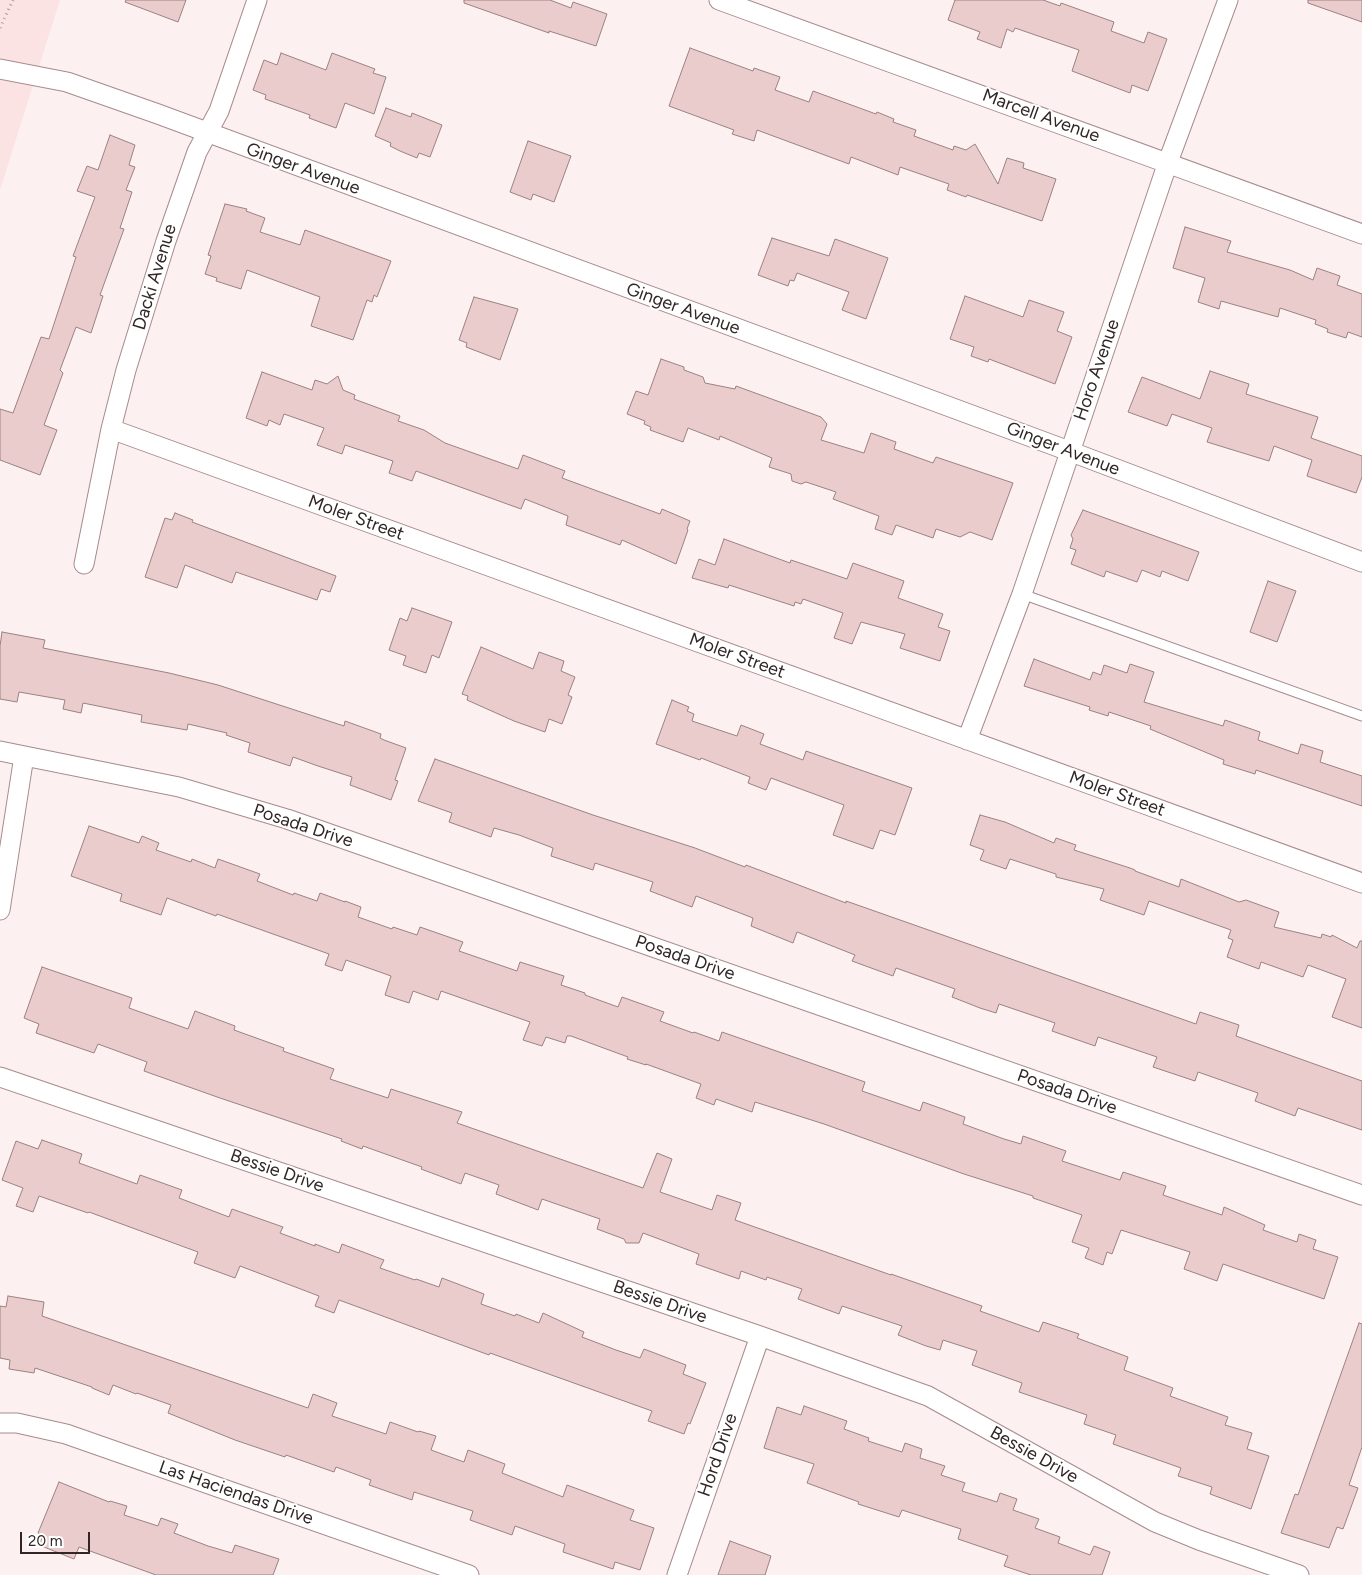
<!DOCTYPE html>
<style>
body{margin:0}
#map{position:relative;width:1362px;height:1575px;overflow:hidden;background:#fcf0f0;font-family:Figtree,sans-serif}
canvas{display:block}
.scale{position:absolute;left:20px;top:1532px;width:70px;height:22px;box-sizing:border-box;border:2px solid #312626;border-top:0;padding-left:6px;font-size:15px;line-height:18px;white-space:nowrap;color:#312626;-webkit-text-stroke:4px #fff;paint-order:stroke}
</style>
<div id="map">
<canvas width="1362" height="1575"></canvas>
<div class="scale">20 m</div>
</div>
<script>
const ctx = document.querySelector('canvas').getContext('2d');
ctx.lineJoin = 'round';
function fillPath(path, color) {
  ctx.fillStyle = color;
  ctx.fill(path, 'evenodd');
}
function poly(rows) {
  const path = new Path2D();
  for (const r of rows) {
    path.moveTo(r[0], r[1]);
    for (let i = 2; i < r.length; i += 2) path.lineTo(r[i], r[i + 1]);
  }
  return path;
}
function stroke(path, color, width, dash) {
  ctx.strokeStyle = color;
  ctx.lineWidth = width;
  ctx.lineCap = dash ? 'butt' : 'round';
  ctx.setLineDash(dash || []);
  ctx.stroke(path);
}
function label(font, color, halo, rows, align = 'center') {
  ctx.font = font + ' Figtree,sans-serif';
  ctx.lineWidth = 4;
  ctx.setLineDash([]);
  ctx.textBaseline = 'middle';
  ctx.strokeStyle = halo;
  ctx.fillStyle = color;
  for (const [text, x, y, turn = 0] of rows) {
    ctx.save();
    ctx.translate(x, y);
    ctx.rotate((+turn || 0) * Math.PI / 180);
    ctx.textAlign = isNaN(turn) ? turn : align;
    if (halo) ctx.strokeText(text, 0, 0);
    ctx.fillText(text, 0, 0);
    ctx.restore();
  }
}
const built = poly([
 [0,0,60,0,0,190]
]);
const building = poly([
 [126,0,186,0,178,22,125,2,126,0],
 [464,0,550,0,571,8,573,2,607,14,596,46,549,31,549,33,464,3,464,0],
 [955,0,1043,0,1060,6,1061,3,1114,22,1111,31,1144,43,1148,32,1167,39,1148,91,1132,85,1130,93,1072,71,1079,50,1015,28,1013,32,1007,29,1001,48,977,39,980,32,948,20,955,0],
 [1308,0,1362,0,1362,22,1308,3,1308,0],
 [690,48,753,71,754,68,780,77,775,90,809,102,813,91,876,114,877,112,894,119,893,122,916,130,914,136,953,150,954,146,966,150,975,144,998,184,1007,158,1024,163,1023,168,1056,179,1042,221,967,195,966,197,947,190,949,184,900,167,898,175,851,157,849,164,757,130,754,141,732,134,734,130,669,106,690,48],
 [281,53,326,70,332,53,375,69,373,73,386,77,374,114,345,103,336,128,309,118,310,115,265,99,266,95,253,90,264,60,277,65,281,53],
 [386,108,411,117,412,113,442,125,430,157,419,153,417,158,400,151,390,146,391,143,375,136,386,108],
 [110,135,135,145,129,165,135,167,126,190,132,192,120,228,124,229,100,295,103,296,91,333,76,327,60,370,63,373,44,425,57,430,40,475,0,460,0,409,13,413,41,337,49,339,76,257,73,256,95,197,77,191,87,166,98,170,110,135],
 [528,141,571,156,554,202,533,194,531,200,510,192,528,141],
 [225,204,247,209,246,211,265,218,260,232,300,245,305,230,391,261,377,297,374,295,372,302,367,300,353,340,311,326,320,297,247,270,241,289,216,281,217,278,205,274,211,256,208,255,225,204],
 [1185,227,1231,241,1227,252,1290,270,1313,280,1317,268,1340,276,1337,285,1362,294,1362,337,1348,332,1346,338,1327,332,1328,329,1315,324,1316,320,1280,308,1278,317,1221,301,1219,309,1198,302,1205,278,1173,268,1185,227],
 [772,238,829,256,835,239,888,258,866,319,842,310,849,292,797,273,794,281,790,280,788,286,758,275,772,238],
 [965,296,1023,317,1029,300,1064,312,1057,331,1072,337,1055,384,989,359,988,362,971,356,974,347,950,339,965,296],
 [474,297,518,309,500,360,466,347,467,343,459,340,474,297],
 [661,359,684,367,684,370,703,377,705,383,735,389,736,386,821,417,827,424,821,440,864,453,871,433,896,442,894,449,933,463,936,457,1013,483,992,540,970,532,960,537,936,529,933,538,896,525,892,535,875,529,879,516,833,499,836,492,806,482,801,484,792,481,791,474,769,467,772,458,720,436,719,440,688,428,683,442,650,430,651,427,644,424,645,421,627,414,636,391,648,395,661,359],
 [1210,371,1249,384,1246,394,1318,417,1311,438,1362,456,1362,477,1356,493,1307,476,1312,460,1274,446,1269,461,1207,442,1212,428,1172,414,1167,426,1128,412,1142,377,1200,399,1210,371],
 [262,372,312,390,315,380,327,384,338,376,343,390,355,395,354,399,400,416,398,421,424,430,445,443,518,469,523,455,565,471,562,478,660,514,662,509,690,521,687,529,688,530,676,564,622,540,620,545,566,525,568,516,525,499,521,509,416,471,412,481,389,473,393,461,345,445,342,454,317,445,324,428,284,414,280,425,269,420,267,426,246,418,262,372],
 [1083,510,1199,552,1188,581,1162,571,1160,577,1142,570,1137,582,1106,571,1104,577,1071,564,1076,550,1070,548,1073,539,1071,535,1083,510],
 [175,513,193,520,192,522,336,576,330,592,321,589,317,600,236,572,232,583,185,565,177,588,145,577,165,518,172,520,175,513],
 [724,539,790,563,791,560,847,579,853,563,904,581,898,598,943,614,938,627,950,631,940,661,900,648,905,634,861,622,852,644,834,638,843,613,803,599,801,604,795,602,794,606,729,585,728,588,692,578,699,559,715,565,724,539],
 [1268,581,1296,591,1277,642,1250,632,1268,581],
 [412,608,452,622,439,658,432,655,426,673,403,665,406,656,389,650,400,618,407,621,412,608],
 [2,632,45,640,43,648,169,673,218,685,344,726,345,721,381,734,380,738,384,740,406,748,395,780,398,781,391,800,350,785,352,777,318,766,293,757,290,766,248,752,250,743,226,735,227,733,188,724,187,730,141,722,142,715,83,703,81,713,63,709,65,700,19,692,17,702,0,699,0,646,2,632],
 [481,647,533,669,539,652,564,661,561,671,575,677,568,695,572,697,562,724,549,719,545,732,514,721,467,700,468,696,462,694,481,647],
 [1034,659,1090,680,1093,672,1101,675,1104,665,1127,673,1130,664,1154,672,1144,702,1223,726,1225,720,1260,732,1258,740,1298,754,1301,744,1323,751,1320,762,1362,776,1362,806,1256,770,1255,774,1223,764,1224,760,1150,729,1151,726,1109,712,1108,716,1089,710,1090,707,1024,686,1034,659],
 [672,700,689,707,687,711,694,714,692,721,737,736,741,725,764,734,760,744,803,760,806,751,912,788,895,835,880,830,873,849,833,835,844,805,771,778,766,790,748,783,750,777,701,758,700,760,656,744,672,700],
 [435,759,593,815,695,848,745,867,746,865,846,903,846,901,1196,1024,1200,1012,1239,1025,1236,1036,1362,1081,1362,1130,1298,1108,1295,1116,1255,1101,1258,1093,1198,1072,1195,1081,1153,1067,1157,1057,1098,1037,1095,1046,1052,1031,1055,1023,999,1004,996,1013,980,1008,952,997,955,989,896,968,893,976,852,961,855,955,797,932,793,943,751,926,753,918,696,896,692,907,650,891,653,882,595,863,593,870,551,856,553,848,519,835,494,828,491,837,449,822,452,813,418,801,435,759],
 [980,815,1005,822,1054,843,1056,838,1076,845,1074,850,1130,868,1135,870,1135,871,1179,887,1181,879,1239,902,1246,900,1279,912,1274,927,1321,938,1322,934,1331,937,1332,935,1357,948,1360,941,1362,941,1362,1028,1332,1017,1346,979,1308,965,1303,977,1261,962,1259,969,1227,957,1233,940,1228,938,1231,930,1149,901,1144,915,1100,900,1104,889,1056,877,1056,874,1010,859,1006,869,980,860,984,850,970,845,980,815],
 [89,826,139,843,142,836,159,843,156,850,191,862,192,859,215,868,218,859,260,874,257,881,293,895,294,893,317,901,320,893,345,902,345,901,361,907,358,917,392,929,393,927,417,935,420,927,463,942,459,951,517,971,520,962,564,976,561,985,585,993,585,995,618,1007,622,997,664,1012,660,1021,693,1033,694,1032,719,1041,722,1032,865,1082,862,1091,920,1111,923,1102,965,1117,963,1124,1004,1139,1021,1144,1023,1136,1066,1151,1062,1161,1120,1180,1123,1172,1166,1186,1163,1195,1222,1215,1224,1207,1265,1225,1263,1230,1297,1242,1299,1234,1316,1240,1313,1249,1338,1257,1324,1299,1223,1264,1217,1281,1184,1269,1190,1252,1121,1230,1112,1254,1107,1252,1103,1265,1085,1258,1089,1248,1072,1242,1082,1215,1033,1198,1033,1196,964,1174,824,1124,755,1102,752,1112,716,1099,714,1105,696,1098,701,1084,646,1064,646,1065,627,1059,628,1057,571,1036,567,1036,565,1043,546,1037,542,1046,523,1040,530,1022,441,991,438,1000,413,991,409,1003,385,995,391,976,346,960,342,971,325,965,329,954,217,914,216,916,167,898,161,915,120,901,122,894,71,876,89,826],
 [42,967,132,998,129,1008,188,1029,195,1011,235,1026,234,1030,284,1048,283,1051,334,1069,330,1079,388,1098,391,1089,462,1112,457,1123,643,1188,657,1153,672,1159,660,1192,712,1210,717,1195,741,1203,735,1220,891,1275,891,1274,982,1306,980,1311,1039,1332,1043,1322,1079,1334,1077,1338,1128,1357,1124,1370,1173,1388,1170,1396,1228,1417,1225,1425,1252,1433,1247,1449,1269,1456,1251,1509,1210,1494,1212,1487,1178,1476,1181,1468,1113,1444,1116,1435,1084,1424,1087,1415,1019,1392,1022,1383,972,1365,977,1351,943,1340,940,1350,926,1346,898,1335,902,1326,842,1306,839,1314,798,1299,802,1289,767,1277,766,1280,741,1271,739,1279,696,1264,699,1254,643,1233,639,1243,626,1243,624,1239,597,1229,600,1219,542,1199,538,1210,496,1194,499,1185,465,1173,461,1184,421,1169,422,1167,363,1146,362,1149,341,1141,342,1139,220,1098,144,1071,147,1062,98,1044,94,1053,36,1033,39,1024,24,1018,42,967],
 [42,1140,82,1154,79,1163,137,1184,140,1175,182,1190,179,1198,229,1217,232,1209,283,1227,280,1233,315,1246,315,1244,339,1253,342,1244,384,1260,380,1268,415,1280,416,1279,439,1287,442,1278,484,1294,481,1304,515,1316,516,1314,539,1323,543,1313,584,1332,582,1337,616,1350,640,1358,644,1349,686,1365,683,1374,706,1383,690,1424,688,1423,684,1434,648,1421,652,1411,490,1353,489,1355,339,1300,334,1313,315,1306,319,1296,240,1266,235,1278,194,1263,198,1252,89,1212,88,1213,39,1196,33,1212,16,1206,23,1188,2,1180,16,1141,38,1149,42,1140],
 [8,1296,44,1302,42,1316,308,1408,313,1394,337,1403,332,1416,386,1434,390,1422,418,1432,419,1431,436,1436,431,1450,464,1462,468,1450,505,1464,502,1473,563,1497,567,1485,634,1510,630,1520,654,1528,640,1570,615,1562,613,1569,563,1552,565,1544,515,1526,512,1535,470,1520,473,1511,414,1492,412,1500,369,1485,371,1480,336,1467,334,1472,286,1455,285,1457,235,1440,168,1413,171,1405,137,1393,136,1394,113,1385,109,1395,92,1388,92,1387,35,1368,34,1373,9,1369,10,1360,0,1358,0,1306,6,1307,8,1296],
 [1359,1323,1362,1324,1362,1447,1349,1485,1358,1488,1343,1529,1337,1527,1329,1548,1281,1533,1295,1494,1298,1495,1359,1323],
 [804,1406,847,1421,844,1429,869,1438,868,1441,902,1452,905,1443,922,1449,920,1458,945,1466,941,1475,965,1483,962,1491,997,1502,1000,1493,1017,1499,1013,1510,1039,1519,1035,1528,1060,1537,1058,1543,1090,1555,1094,1546,1110,1552,1102,1575,1031,1575,1004,1566,1008,1556,958,1539,961,1529,902,1510,899,1517,858,1504,859,1502,807,1483,814,1464,764,1448,777,1407,801,1415,804,1406],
 [59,1482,109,1502,110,1501,127,1506,124,1515,158,1526,161,1518,178,1524,174,1533,208,1546,232,1553,235,1545,279,1559,273,1575,156,1575,79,1547,74,1559,39,1545,43,1535,38,1533,59,1482],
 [730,1541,771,1556,765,1575,718,1575,730,1541]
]);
const path = poly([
 [0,28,13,0]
]);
const lane = poly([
 [1022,594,1362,716]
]);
const street = poly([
 [719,0,1362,234],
 [0,69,67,82,158,114,1069,451,1362,562],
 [111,429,1362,883],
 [84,564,111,429,126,370,166,241,197,152,219,111,257,0],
 [967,740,1022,594,1168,162,1228,0],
 [0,751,179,787,287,819,1362,1195],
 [0,910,24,756],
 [0,1077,760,1336,928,1396,1155,1522,1199,1540,1299,1575],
 [0,1423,17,1423,66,1434,469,1575],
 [677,1575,760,1336]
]);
const streetNames = [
 ["Marcell Avenue",1041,116,20],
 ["Ginger Avenue",303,169,20],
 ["Dacki Avenue",155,277,-73],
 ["Ginger Avenue",683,309,20],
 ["Horo Avenue",1097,370,-71],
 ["Ginger Avenue",1063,449,21],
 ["Moler Street",356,518,20],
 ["Moler Street",737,656,20],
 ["Moler Street",1117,794,20],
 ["Posada Drive",303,826,18],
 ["Posada Drive",685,958,19],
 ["Posada Drive",1067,1092,19],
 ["Bessie Drive",277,1171,19],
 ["Bessie Drive",660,1302,19],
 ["Hord Drive",718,1455,-71],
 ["Bessie Drive",1034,1455,29],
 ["Las Haciendas Drive",236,1493,19]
];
fillPath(built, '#fbe3e3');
fillPath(building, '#eacccc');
stroke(building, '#9c8181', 1);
stroke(lane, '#a78b8c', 11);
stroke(street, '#a78b8c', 21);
stroke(path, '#aa9e9e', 3, [1, 4]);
stroke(lane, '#fff', 9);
stroke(street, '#fff', 19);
label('18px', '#312626', '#fff', streetNames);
</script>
